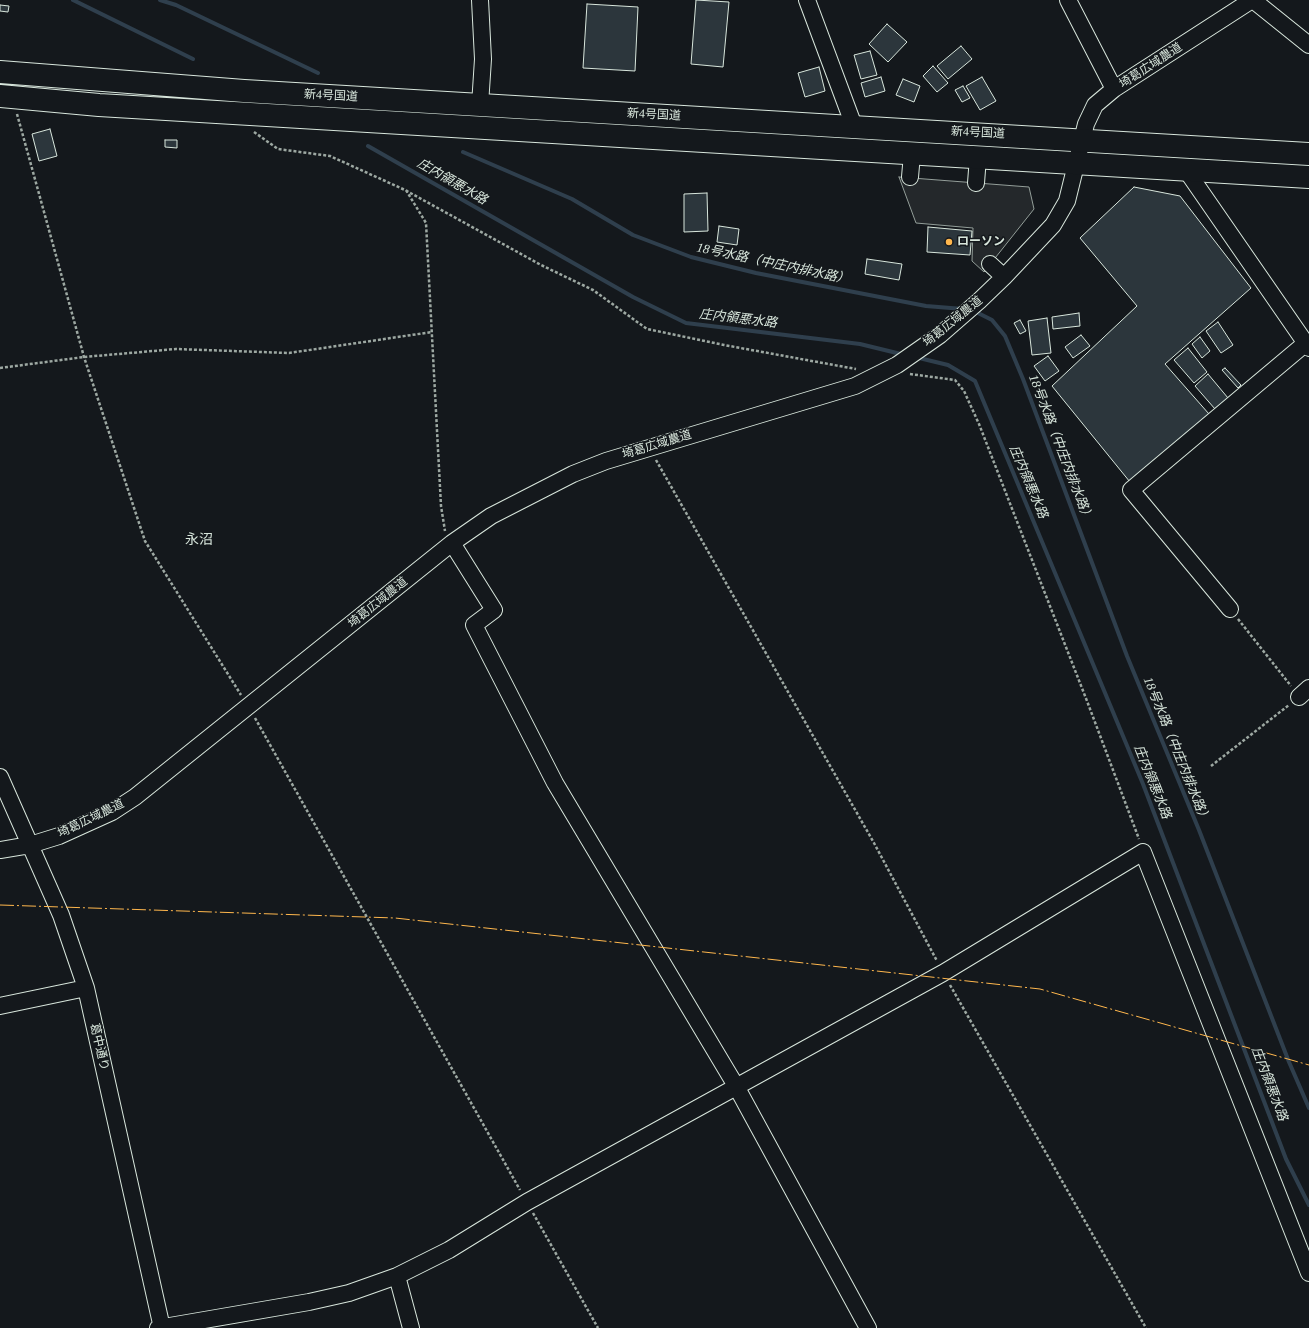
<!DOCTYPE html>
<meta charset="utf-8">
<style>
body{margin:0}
canvas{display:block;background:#14181c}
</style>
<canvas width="1309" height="1328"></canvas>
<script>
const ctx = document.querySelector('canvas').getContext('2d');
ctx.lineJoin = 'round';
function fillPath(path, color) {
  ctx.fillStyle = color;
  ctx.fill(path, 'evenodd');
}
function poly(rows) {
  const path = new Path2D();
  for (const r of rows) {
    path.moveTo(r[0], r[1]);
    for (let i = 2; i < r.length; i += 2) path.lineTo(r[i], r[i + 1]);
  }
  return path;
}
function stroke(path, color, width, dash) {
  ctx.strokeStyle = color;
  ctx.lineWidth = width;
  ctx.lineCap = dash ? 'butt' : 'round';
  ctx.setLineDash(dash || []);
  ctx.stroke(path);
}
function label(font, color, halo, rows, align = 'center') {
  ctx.font = font + ' "Times New Roman","Noto Sans JP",serif';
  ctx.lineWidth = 3;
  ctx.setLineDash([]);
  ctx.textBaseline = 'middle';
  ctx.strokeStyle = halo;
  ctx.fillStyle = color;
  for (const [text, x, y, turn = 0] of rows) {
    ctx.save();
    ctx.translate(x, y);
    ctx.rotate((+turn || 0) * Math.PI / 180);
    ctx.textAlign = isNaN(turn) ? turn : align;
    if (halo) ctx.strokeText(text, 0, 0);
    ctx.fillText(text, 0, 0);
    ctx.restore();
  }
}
const parking = poly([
 [899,177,1029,187,1034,209,984,272,972,261,973,228,916,223,899,177]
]);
const stream = poly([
 [73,0,193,59],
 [160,0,176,5,318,73],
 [368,146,633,297,686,323,860,344,905,355],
 [463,152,572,199,633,235,691,257,756,273,926,306,963,309],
 [974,311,992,320,1005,336,1023,379,1127,656,1199,830,1289,1062,1309,1108],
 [915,357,948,365,975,381,1143,784,1286,1159,1309,1205]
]);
const building = poly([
 [696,0,729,2,723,67,691,64,696,0],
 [587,4,638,7,635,71,583,68,587,4],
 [0,5,9,6,8,12,0,11,0,5],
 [887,24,907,42,888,62,869,44,887,24],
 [961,46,972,59,948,79,937,66,961,46],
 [870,51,877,75,861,79,854,55,870,51],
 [933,66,948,83,937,92,923,76,933,66],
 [819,67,825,91,805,97,798,73,819,67],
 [881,77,885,91,865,97,861,83,881,77],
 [982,77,996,101,980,110,966,86,982,77],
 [903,79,920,86,914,102,896,95,903,79],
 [963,86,970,98,962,102,955,90,963,86],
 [50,129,57,156,39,161,32,134,50,129],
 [165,140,177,140,177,148,165,147,165,140],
 [1134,187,1180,196,1251,288,1165,364,1209,414,1130,482,1052,386,1137,306,1080,238,1134,187],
 [707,193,708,231,684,232,684,194,707,193],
 [719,226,739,229,737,245,717,242,719,226],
 [928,227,972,231,970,255,927,252,928,227],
 [867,259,902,264,899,280,865,274,867,259],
 [1079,313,1080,326,1053,329,1052,317,1079,313],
 [1047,318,1051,353,1032,355,1028,321,1047,318],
 [1020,320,1026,331,1020,334,1014,323,1020,320],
 [1218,322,1233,345,1221,353,1206,331,1218,322],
 [1081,335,1090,346,1073,358,1065,347,1081,335],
 [1200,337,1210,351,1202,358,1192,344,1200,337],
 [1188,348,1207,372,1194,383,1174,360,1188,348],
 [1048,356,1059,371,1045,381,1034,366,1048,356],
 [1225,368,1241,385,1238,388,1222,370,1225,368],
 [1208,374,1228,398,1215,409,1195,386,1208,374]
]);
const path = poly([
 [17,114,84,357,145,541,241,695],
 [254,132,278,149,330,156,405,190,541,265,593,290,647,329,724,345,856,369],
 [406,190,426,223,441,506,445,531],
 [0,368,84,357,176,349,289,353,432,332],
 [910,374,955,380,964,391,979,424,1087,701,1139,839],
 [656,460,874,843,937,961],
 [1238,619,1291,686],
 [255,718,520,1190],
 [1211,766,1289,705],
 [950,985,1146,1328],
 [533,1213,598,1328]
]);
const minor = poly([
 [480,0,483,59,480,105],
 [807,0,854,126],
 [1068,0,1114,89],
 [1253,0,1309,45],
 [1186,170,1309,348],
 [910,177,912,154],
 [976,183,978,157],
 [990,264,1004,277],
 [452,543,494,610,474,625,555,783,736,1086,868,1328],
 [1230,609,1131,490,1306,343],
 [1299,697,1309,688],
 [0,777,61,915,86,988,162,1328],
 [0,850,30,845,59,836,112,812,135,797,452,543,491,516,573,474,606,461,855,386,897,365,940,335,979,301,1004,277,1053,225,1067,201,1086,124,1095,105,1114,89,1252,0],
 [0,1006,86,988],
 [397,1276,411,1328],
 [158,1328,309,1302,349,1293,397,1276,449,1250,527,1202,943,973,1143,852,1309,1273]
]);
const highway = poly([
 [0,72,244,91,1309,154],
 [0,96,99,105,1309,177]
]);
const power = poly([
 [0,905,395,918,1040,989,1309,1065]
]);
const markers = [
 [949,242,4,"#ffb74d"]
];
const streetNames = [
 ["埼葛広域農道",1151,66,-33],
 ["新4号国道",331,96,3],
 ["新4号国道",654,115,3],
 ["新4号国道",978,133,3],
 ["埼葛広域農道",953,322,-39],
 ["埼葛広域農道",657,445,-17],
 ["埼葛広域農道",378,603,-39],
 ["埼葛広域農道",91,819,-26],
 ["葛中通り",99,1047,77]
];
const poiNames = [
 ["ローソン",957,242]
];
const waterNames = [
 ["庄内領悪水路",452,182,30],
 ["18号水路（中庄内排水路）",773,264,12],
 ["庄内領悪水路",738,319,7],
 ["18号水路（中庄内排水路）",1060,448,69],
 ["庄内領悪水路",1028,482,67],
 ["18号水路（中庄内排水路）",1176,750,68],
 ["庄内領悪水路",1152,782,68],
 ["庄内領悪水路",1269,1084,69]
];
const quarterNames = [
 ["永沼",199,540]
];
fillPath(parking, '#24282b');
stroke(parking, '#939e99', 1);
stroke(stream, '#2f3f4d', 4);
fillPath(building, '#2c363c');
stroke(building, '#d8e6dc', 1);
stroke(minor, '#d8e6dc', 18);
stroke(highway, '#d8e6dc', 24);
stroke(path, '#9da8a2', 2.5, [3, 2]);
stroke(minor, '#14181c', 16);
stroke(highway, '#14181c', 22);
stroke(power, '#ffb74d', 1, [14, 3, 2, 3]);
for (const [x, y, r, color] of markers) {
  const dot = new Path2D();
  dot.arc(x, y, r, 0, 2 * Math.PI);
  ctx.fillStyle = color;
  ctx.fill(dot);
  stroke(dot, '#14181c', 1.5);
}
label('12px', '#d8e6dc', '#14181c', streetNames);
label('bold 12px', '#d8e6dc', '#14181c', poiNames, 'left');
label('italic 13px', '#d8e6dc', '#14181c', waterNames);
label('14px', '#d8e6dc', '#14181c', quarterNames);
</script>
